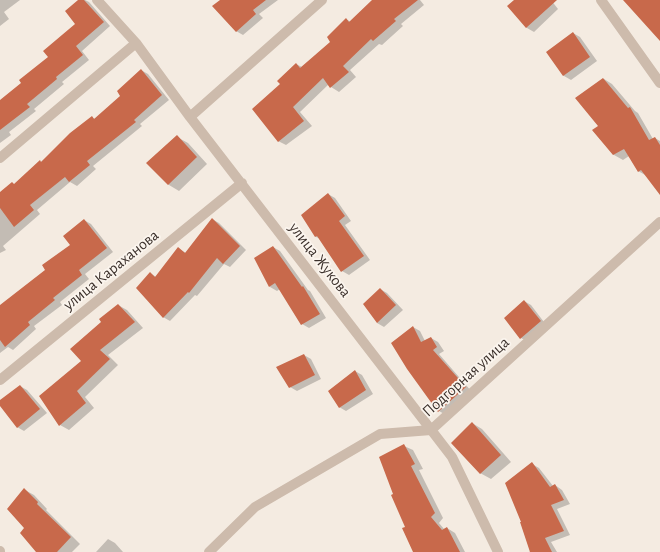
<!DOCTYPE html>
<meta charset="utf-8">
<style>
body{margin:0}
canvas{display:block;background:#f4ebe1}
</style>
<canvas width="660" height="552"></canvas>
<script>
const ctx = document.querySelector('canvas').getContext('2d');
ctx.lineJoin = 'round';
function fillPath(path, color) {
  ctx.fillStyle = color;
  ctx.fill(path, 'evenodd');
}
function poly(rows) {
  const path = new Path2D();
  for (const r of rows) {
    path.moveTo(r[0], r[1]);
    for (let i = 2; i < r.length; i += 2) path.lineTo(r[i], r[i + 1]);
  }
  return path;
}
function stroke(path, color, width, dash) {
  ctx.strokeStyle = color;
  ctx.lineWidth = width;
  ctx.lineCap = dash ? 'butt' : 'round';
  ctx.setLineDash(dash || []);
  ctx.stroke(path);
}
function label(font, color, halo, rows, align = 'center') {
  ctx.font = font + ' "Alegreya Sans",sans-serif';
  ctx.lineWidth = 3.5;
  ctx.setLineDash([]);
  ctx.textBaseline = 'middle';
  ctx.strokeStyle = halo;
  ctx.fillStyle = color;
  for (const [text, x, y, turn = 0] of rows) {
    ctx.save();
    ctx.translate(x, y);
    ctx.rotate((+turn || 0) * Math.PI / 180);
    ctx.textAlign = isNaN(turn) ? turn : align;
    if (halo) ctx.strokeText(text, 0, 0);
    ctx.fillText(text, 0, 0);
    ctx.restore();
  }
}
const shadow = poly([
 [0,0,20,0,4,12,9,19,0,26],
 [80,0,85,0,89,2,110,26,82,51,89,60,62,82,64,84,34,109,36,111,9,132,11,135,0,143,0,102,22,83,49,57,77,24],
 [221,0,278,0,259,14,263,18,243,35,236,31],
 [374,0,420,0,424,5,401,24,403,26,382,45,379,44,350,70,356,77,339,92,331,87,329,84,300,112,312,126,286,145,278,141,281,84,296,64,302,67,332,42,346,19,351,22],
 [516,0,551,0,558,9,534,32,527,28,508,6],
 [573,33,580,37,597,61,571,80,564,76,547,52],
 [141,70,148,74,169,100,140,124,142,126,93,166,96,169,77,186,70,182,37,210,40,214,3,246,6,250,0,253,0,193,15,185,41,162,92,117,95,119,122,96],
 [604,79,612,84,635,111,638,113,653,139,655,138,660,141,660,191,647,176,638,171,629,156,623,160,614,155,593,131,600,127],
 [177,137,188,143,207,164,179,191,169,185,147,163],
 [328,194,335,198,351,221,345,225,370,260,349,275,342,271,321,239,316,237,303,215],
 [212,219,219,223,246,250,230,267,224,264,197,296,195,295,170,321,163,317,150,273,156,277,179,249,186,253],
 [84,220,91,224,113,252,85,274,89,279,60,302,62,305,34,326,36,329,13,350,8,347,0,353,0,306,47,270,71,245],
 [273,247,280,251,308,290,310,291,326,318,309,328,302,324,280,289,277,291,270,287],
 [380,289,387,293,403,310,384,327,377,323],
 [524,301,531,305,547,326,528,342,521,338],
 [118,305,127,310,143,328,108,355,118,365,85,397,94,408,69,430,60,425,82,361,103,322],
 [413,327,420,331,425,341,431,338,438,342,444,351,439,354,472,392,446,415,439,411],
 [304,355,311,359,321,379,297,391,290,387],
 [355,371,362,375,373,394,346,411,339,407],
 [20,386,27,390,47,413,24,431,17,427,0,404,0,402],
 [472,423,482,429,511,462,491,479,480,473],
 [404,446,413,450,423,469,419,470,443,518,439,523,444,529,447,528,455,533,465,552,414,552,395,494],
 [532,464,539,468,553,486,555,485,562,490,570,504,557,509,570,535,551,542,557,552,529,552,531,551,522,522],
 [25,490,34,495,47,509,46,510,80,544,72,552,38,552,25,528],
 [108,539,115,543,123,552,96,552]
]);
const building = poly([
 [78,0,84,0,104,22,76,46,83,55,56,77,57,79,27,104,30,107,0,130,0,100,21,83,19,80,48,57,43,51,75,24,65,11],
 [220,0,266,0,253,10,256,14,236,32,212,6],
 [372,0,418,0,394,19,396,21,373,41,371,39,343,66,349,72,330,88,323,78,293,107,304,121,278,142,252,109,280,84,277,81,296,63,300,68,330,42,327,37,346,18,349,22],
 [514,0,557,0,526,28,507,6],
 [623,0,660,0,660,41],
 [573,32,590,57,563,76,546,52],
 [141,69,162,95,134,120,136,122,87,161,90,165,69,182,65,177,30,205,34,210,14,227,0,208,0,192,12,182,14,184,40,160,41,162,70,133,92,116,94,119,120,96,117,91],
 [603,78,628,108,630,107,649,140,655,137,660,145,660,195,641,170,638,172,624,149,613,155,592,130,598,126,575,98],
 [177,135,197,157,168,185,146,163],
 [328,193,345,216,339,221,364,256,341,272,317,236,315,237,301,215],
 [212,218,240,246,223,264,217,258,189,293,188,292,163,318,136,288,150,272,155,277,178,247,185,253],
 [84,219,107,248,79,270,82,275,53,298,55,300,28,322,30,325,5,347,0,340,0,305,45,270,42,265,70,245,63,236],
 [273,246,302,287,303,286,320,314,301,325,275,283,269,287,254,258],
 [380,288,396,305,377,323,363,304],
 [524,300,541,321,520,339,504,318],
 [118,304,135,322,100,350,110,359,77,391,86,403,59,426,39,396,81,361,70,349,101,322,99,319],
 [413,326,421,342,431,337,437,347,433,350,466,387,438,412,407,369,391,343],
 [304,354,315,375,289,388,276,367],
 [355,370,366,390,339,408,328,391],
 [20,385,40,409,17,428,0,406,0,400],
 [472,422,501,455,480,474,451,443],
 [404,444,415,464,411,466,435,513,431,517,442,530,447,527,460,552,413,552,402,528,405,527,391,495,393,494,379,457],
 [532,462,550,487,555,484,564,500,551,505,564,531,545,538,552,552,530,552,520,522,521,522,505,483],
 [24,488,38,502,37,504,71,537,57,552,36,552,20,533,24,528,7,509]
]);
const minor = poly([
 [97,0,136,43,190,117,452,457,498,552],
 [601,0,660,83],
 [190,117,322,0],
 [0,158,136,43],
 [0,380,242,183],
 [0,551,0,552],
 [209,552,255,507,380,434,431,430,660,222]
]);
const streetNames = [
 ["улица Жукова",320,260,52],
 ["улица Караханова",111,270,-39],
 ["Подгорная улица",466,377,-42]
];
fillPath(shadow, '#0003');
fillPath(building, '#c8694b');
stroke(minor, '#cdbbac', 10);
label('16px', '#3b302b', '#fbf5ee', streetNames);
</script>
